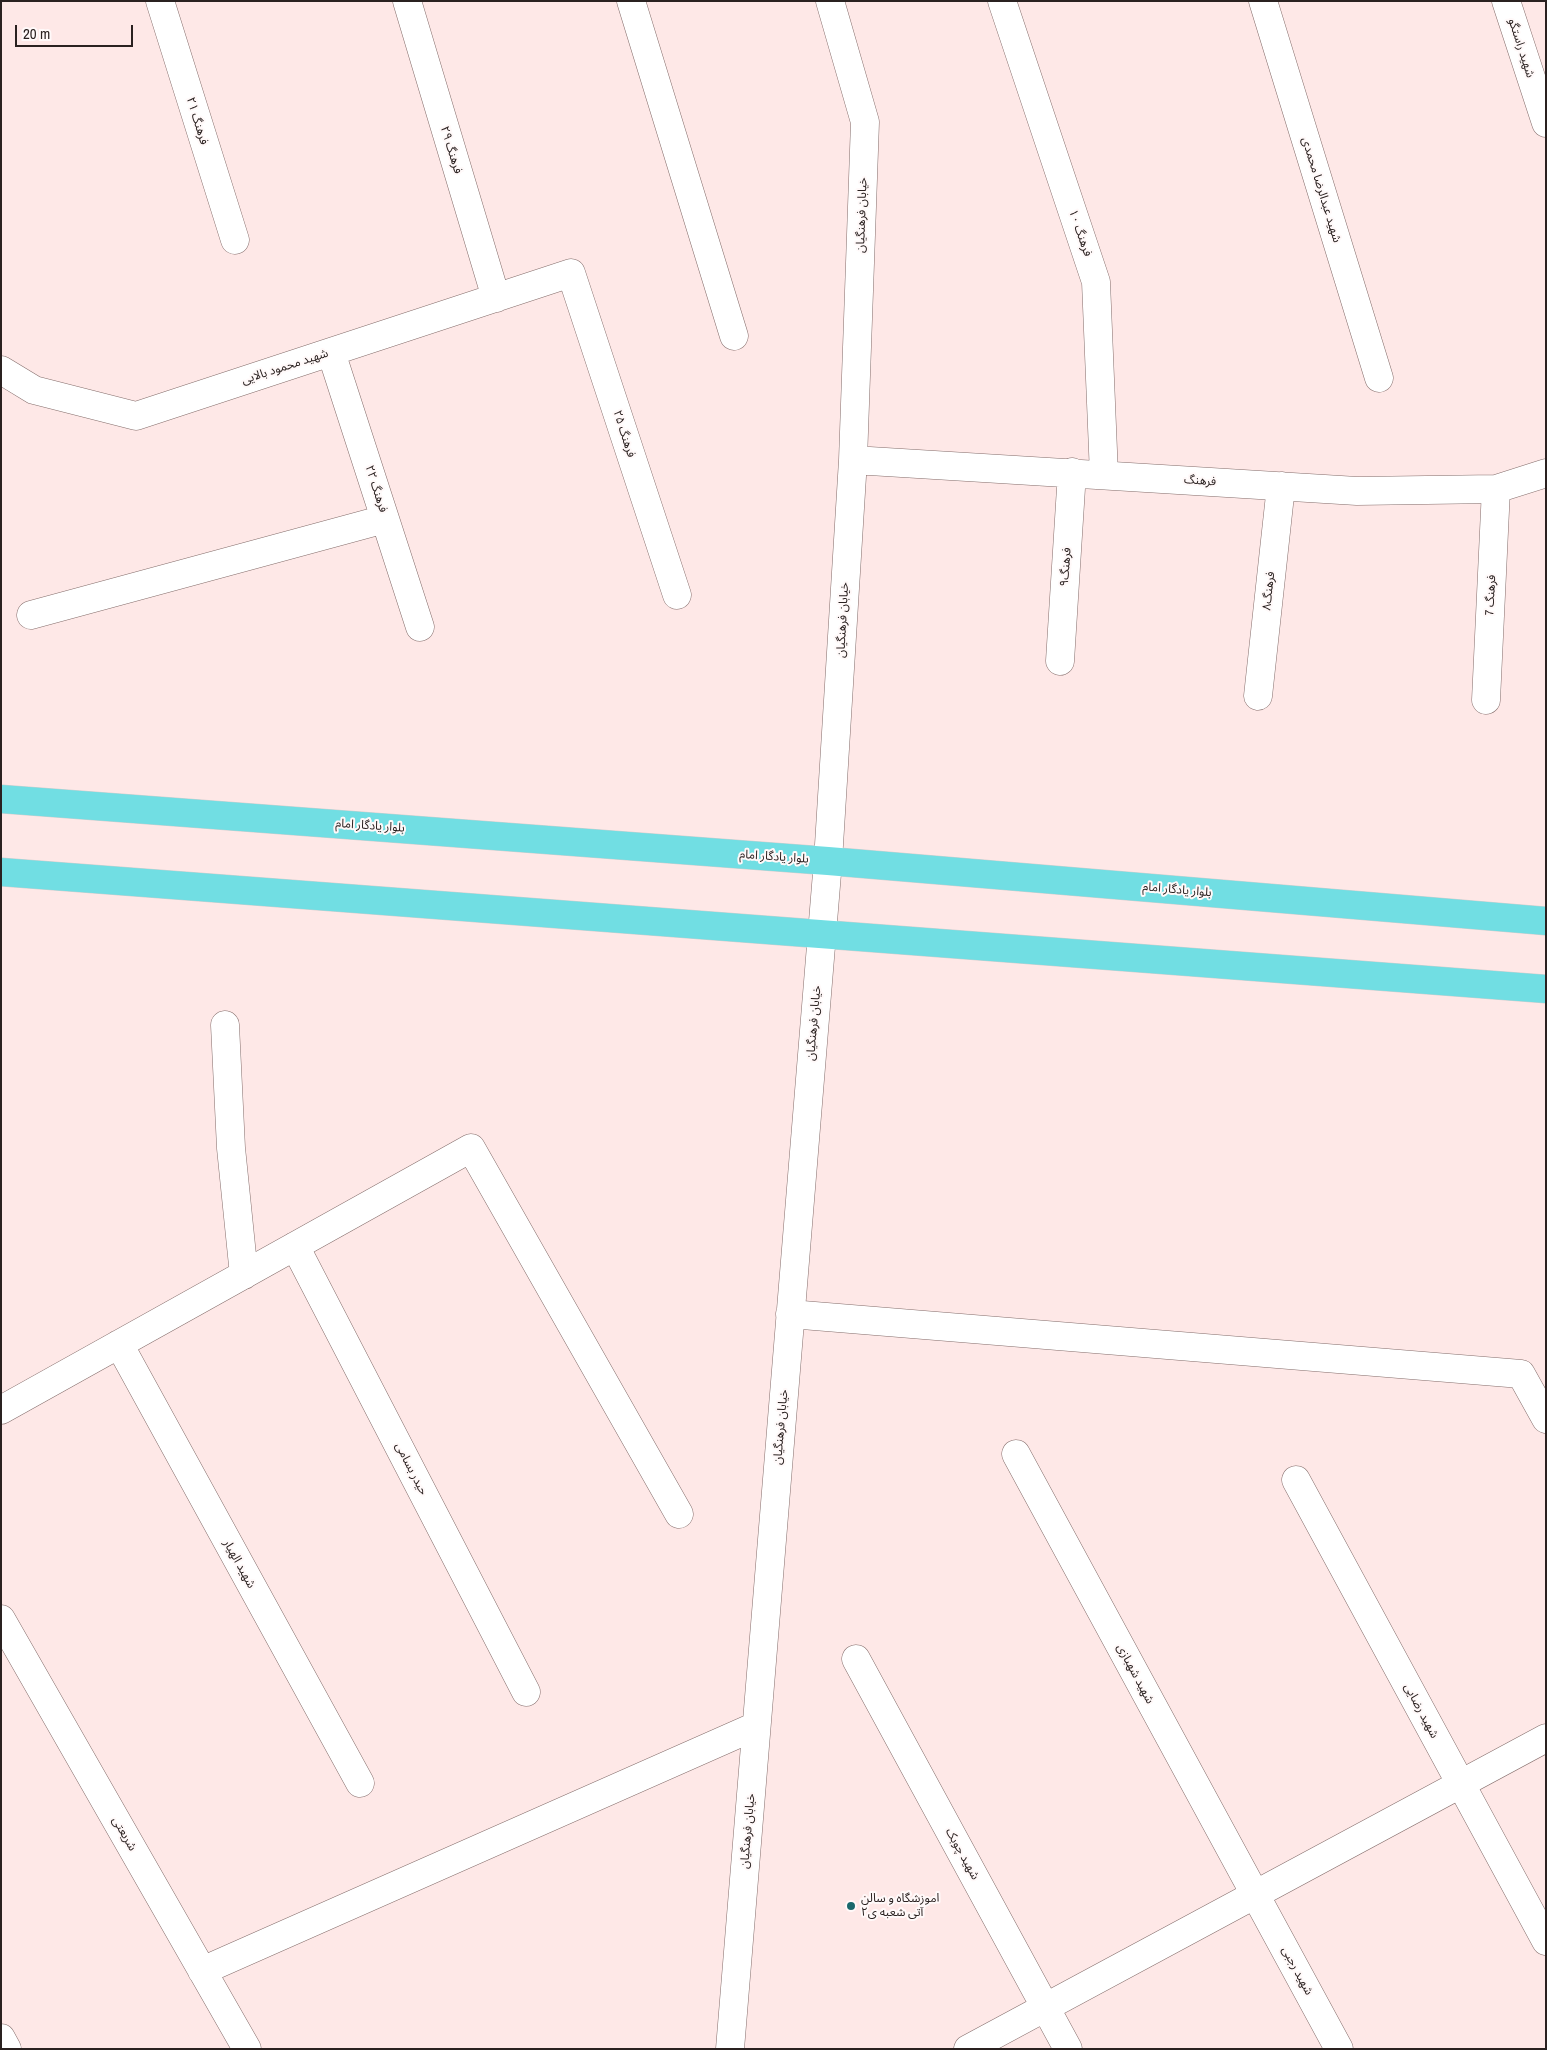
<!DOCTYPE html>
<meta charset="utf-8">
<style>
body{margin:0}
#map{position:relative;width:1547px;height:2050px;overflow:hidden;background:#fee8e7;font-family:"Archivo Narrow",sans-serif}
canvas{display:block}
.frame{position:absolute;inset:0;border:2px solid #2a2120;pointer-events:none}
.scale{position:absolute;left:15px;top:25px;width:118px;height:22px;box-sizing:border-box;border:2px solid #2a2120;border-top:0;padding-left:6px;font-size:15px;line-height:18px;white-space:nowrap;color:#2a2120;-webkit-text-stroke:4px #fff9f9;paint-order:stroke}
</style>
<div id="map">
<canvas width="1547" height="2050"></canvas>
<div class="frame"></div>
<div class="scale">20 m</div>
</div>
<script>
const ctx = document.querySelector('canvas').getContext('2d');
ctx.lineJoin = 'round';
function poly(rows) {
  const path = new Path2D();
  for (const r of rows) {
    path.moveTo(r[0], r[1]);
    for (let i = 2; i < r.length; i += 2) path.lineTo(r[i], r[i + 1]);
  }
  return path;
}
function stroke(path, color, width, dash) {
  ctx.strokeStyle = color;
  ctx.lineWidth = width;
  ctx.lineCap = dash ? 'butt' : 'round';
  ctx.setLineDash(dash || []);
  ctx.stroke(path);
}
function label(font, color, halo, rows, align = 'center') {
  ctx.font = font + ' "Archivo Narrow","Noto Sans Arabic",sans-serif';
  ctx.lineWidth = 4;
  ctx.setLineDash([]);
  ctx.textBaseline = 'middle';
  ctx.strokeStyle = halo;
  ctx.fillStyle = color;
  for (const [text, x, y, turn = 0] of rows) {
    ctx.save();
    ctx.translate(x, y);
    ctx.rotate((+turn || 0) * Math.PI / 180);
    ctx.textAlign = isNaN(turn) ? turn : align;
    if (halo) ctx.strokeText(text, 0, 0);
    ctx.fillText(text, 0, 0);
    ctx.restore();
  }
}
const minor = poly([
 [160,1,235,240],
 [407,1,496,298],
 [631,1,734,336],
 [1002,1,1096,282,1104,475],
 [1263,1,1379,378],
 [1506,1,1546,123],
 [331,352,420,627],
 [1,370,34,390,136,416,571,273,677,595],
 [853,460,1357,491,1496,489,1546,473],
 [31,615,385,519],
 [1060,661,1072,472],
 [1258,696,1281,486],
 [1486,700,1496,489],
 [225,1025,231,1148,244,1275],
 [295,1246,526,1692],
 [790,1314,1521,1374,1546,1419],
 [119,1344,360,1783],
 [1,1410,471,1148,679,1514],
 [1016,1454,1339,2049],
 [1296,1480,1546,1941],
 [1,1619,247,2049],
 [856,1659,1068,2049],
 [202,1971,756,1726],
 [1,2038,7,2049],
 [730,2049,828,861,853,460,865,122,830,1],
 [968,2049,1546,1738]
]);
const major = poly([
 [1,799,828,861,1546,921],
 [1,872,1546,989]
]);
const markers = [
 [851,1906,5,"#1a686c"]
];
const streetNames = [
 ["شهید راستگو",1521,48,72],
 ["فرهنگ ۲۱",197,121,73],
 ["فرهنگ ۲۹",451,150,73],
 ["شهید عبدالرضا محمدی",1321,190,73],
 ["خیابان فرهنگیان",862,215,-88],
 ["فرهنگ ۱۰",1080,233,71],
 ["شهید محمود بالایی",285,367,-18],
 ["فرهنگ ۲۵",624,434,72],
 ["فرهنگ",1200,481,4],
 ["فرهنگ ۲۲",376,489,72],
 ["فرهنگ۹",1066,567,-86],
 ["فرهنگ۸",1269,591,-84],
 ["فرهنگ 7",1491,595,-87],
 ["خیابان فرهنگیان",843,620,-87],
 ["بلوار یادگار امام",370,826,4],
 ["بلوار یادگار امام",774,857,4],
 ["بلوار یادگار امام",1177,890,5],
 ["خیابان فرهنگیان",814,1023,-85],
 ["خیابان فرهنگیان",781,1427,-85],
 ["حیدر بسامی",411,1469,63],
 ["شهید الهیار",239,1564,61],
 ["شهید شهبازی",1135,1674,62],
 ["شهید رضایی",1421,1711,62],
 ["خیابان فرهنگیان",748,1831,-85],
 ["شریعتی",124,1834,60],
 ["شهید چوبک",962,1854,61],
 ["شهید رجبی",1297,1971,62]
];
const poiNames = [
 ["اموزشگاه و سالن",861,1899],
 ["آتی شعبه ی۲",861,1913]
];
stroke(minor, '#846d6b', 29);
stroke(major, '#d0cece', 29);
stroke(minor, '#fff', 28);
stroke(major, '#71dee3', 28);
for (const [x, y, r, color] of markers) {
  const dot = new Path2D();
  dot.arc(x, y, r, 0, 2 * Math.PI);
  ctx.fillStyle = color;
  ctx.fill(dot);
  stroke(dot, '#fff9f9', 2);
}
label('12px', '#2a2120', '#fff9f9', streetNames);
label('12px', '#2a2120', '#fff9f9', poiNames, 'left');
</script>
